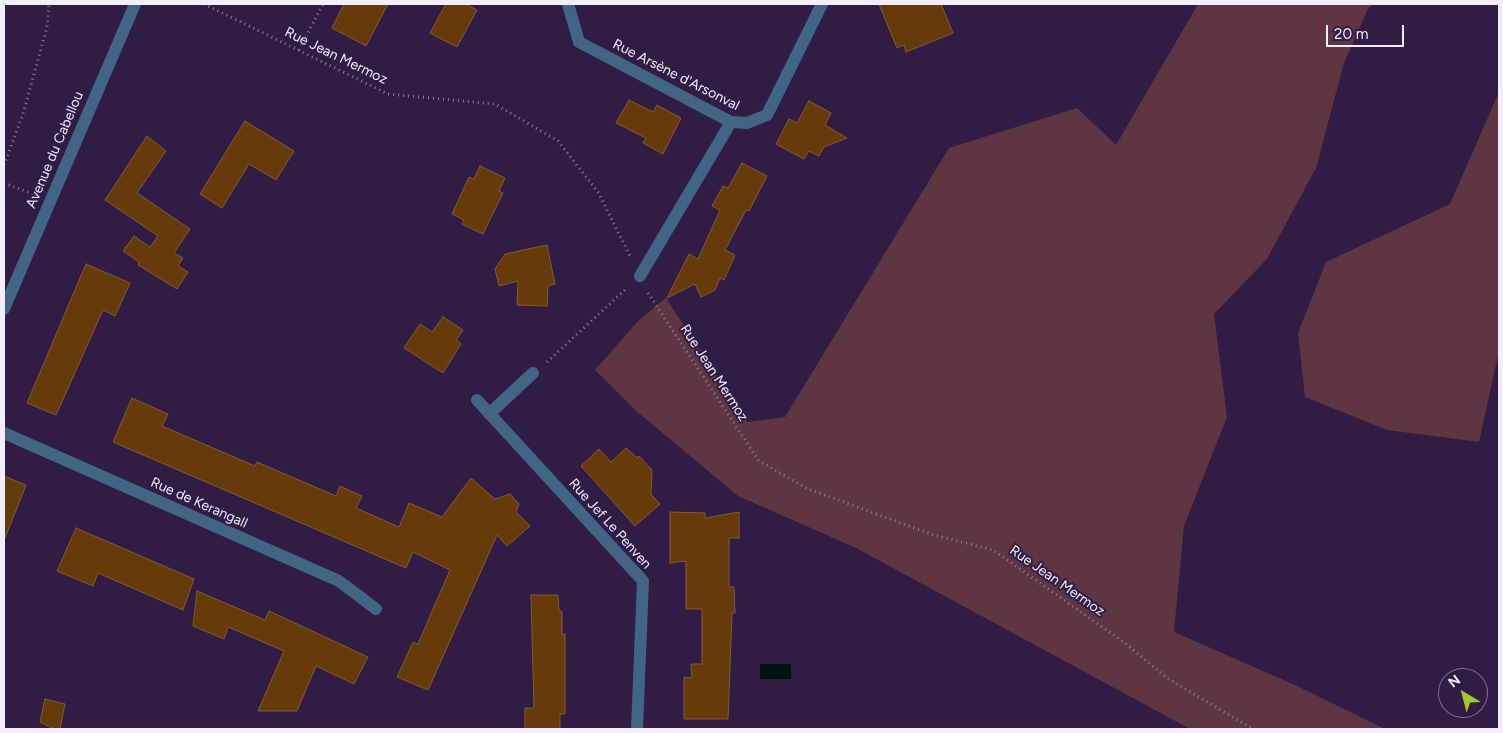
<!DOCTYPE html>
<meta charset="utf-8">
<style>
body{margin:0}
#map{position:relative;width:1503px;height:733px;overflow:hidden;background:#301c45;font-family:Figtree,sans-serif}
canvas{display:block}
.frame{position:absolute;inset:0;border:5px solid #f3edfd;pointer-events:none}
.north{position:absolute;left:1438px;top:668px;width:50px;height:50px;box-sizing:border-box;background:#301c45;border:1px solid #7e708f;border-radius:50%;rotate:323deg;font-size:14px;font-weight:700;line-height:20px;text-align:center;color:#f3edfd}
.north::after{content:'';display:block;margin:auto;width:18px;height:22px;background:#a0c92b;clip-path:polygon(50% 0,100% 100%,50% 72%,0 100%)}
.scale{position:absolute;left:1326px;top:25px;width:78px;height:22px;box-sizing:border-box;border:2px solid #f3edfd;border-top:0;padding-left:6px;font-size:15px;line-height:18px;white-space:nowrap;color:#f3edfd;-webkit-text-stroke:4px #301c45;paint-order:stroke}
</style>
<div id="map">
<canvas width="1503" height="733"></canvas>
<div class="frame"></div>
<div class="north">N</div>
<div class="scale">20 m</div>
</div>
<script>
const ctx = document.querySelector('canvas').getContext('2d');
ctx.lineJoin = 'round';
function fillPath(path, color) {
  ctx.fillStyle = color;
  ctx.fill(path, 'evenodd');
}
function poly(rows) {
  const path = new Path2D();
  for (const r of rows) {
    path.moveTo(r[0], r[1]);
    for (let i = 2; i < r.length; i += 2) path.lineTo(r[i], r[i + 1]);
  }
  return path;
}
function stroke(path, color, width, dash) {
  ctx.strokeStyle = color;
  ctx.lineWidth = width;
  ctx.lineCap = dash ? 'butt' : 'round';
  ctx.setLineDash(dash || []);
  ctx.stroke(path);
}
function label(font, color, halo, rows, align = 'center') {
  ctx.font = font + ' Figtree,sans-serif';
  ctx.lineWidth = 4;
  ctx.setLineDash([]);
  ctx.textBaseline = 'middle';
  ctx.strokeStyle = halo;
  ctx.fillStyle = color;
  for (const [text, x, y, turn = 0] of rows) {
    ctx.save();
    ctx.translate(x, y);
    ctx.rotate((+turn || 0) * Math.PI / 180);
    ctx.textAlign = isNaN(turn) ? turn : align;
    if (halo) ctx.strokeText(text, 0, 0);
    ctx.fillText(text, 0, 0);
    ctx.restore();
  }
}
const green = poly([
 [1198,4,1373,4,1368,9,1344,63,1316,168,1267,259,1214,314,1227,417,1184,526,1174,632,1295,685,1385,729,1190,729,856,548,738,496,635,410,595,370,638,321,666,298,747,422,785,417,949,148,1077,108,1116,145],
 [1499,92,1499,351,1479,442,1387,430,1305,397,1298,333,1326,262,1450,204]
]);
const water = poly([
 [760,664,791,664,791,679,760,679]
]);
const building = poly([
 [344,4,388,4,366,46,332,28,344,4],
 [446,4,465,4,477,10,457,47,430,33,446,4],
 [879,4,941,4,953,33,906,52,904,45,897,48,879,4],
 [629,100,653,112,657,105,681,118,663,154,643,143,646,138,616,123,629,100],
 [809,101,831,113,825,125,847,138,824,147,819,156,809,151,804,159,776,144,789,119,797,123,809,101],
 [245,121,294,151,276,180,249,164,222,208,200,194,245,121],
 [147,136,166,151,137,193,190,229,174,253,183,258,178,266,188,272,177,289,138,265,139,262,123,251,134,236,150,247,158,236,105,200,147,136],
 [742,163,767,176,749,211,746,210,725,250,735,255,724,280,720,278,715,290,701,297,695,284,667,298,689,254,698,259,720,210,712,206,723,186,728,188,742,163],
 [480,166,505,178,499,191,503,193,483,234,462,224,464,220,452,214,469,177,474,179,480,166],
 [547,245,555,284,548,286,547,306,517,305,518,281,499,286,495,269,505,254,547,245],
 [86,264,130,283,115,316,103,310,56,415,27,403,86,264],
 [443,317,463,330,456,340,461,344,443,373,404,348,420,324,432,332,443,317],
 [132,398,168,414,162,426,255,466,257,462,336,496,340,486,362,496,356,508,399,527,409,503,442,517,471,478,495,499,510,494,519,504,516,512,530,526,507,546,497,535,428,690,397,677,413,642,418,644,450,570,413,552,406,568,113,442,132,398],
 [626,448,637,458,639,456,652,470,651,494,660,504,635,526,581,466,599,449,611,462,626,448],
 [4,476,26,485,5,538,4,538,4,476],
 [670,512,705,513,705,518,739,512,739,538,729,538,729,587,734,587,735,613,732,613,728,719,684,719,684,677,692,678,691,664,702,664,702,609,686,609,686,561,670,563,670,512],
 [76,528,194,579,183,610,98,573,93,586,57,571,76,528],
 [197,591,265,620,269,611,368,657,354,684,316,666,297,711,258,711,284,651,228,627,224,639,193,626,197,591],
 [531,595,558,595,559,611,562,611,562,635,565,634,565,714,560,714,560,729,525,729,525,708,534,708,531,595],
 [45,699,65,704,60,729,54,729,40,722,45,699]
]);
const path = poly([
 [204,4,388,94,495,104,558,141,598,192,630,256],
 [299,50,323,4],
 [4,165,23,114,47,27,49,4],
 [4,183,33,194],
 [648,293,759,461,808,489,934,535,993,550,1125,643,1167,678,1253,729],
 [547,362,627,288]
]);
const minor = poly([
 [568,4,579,42,731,122,747,123,767,115,822,4],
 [640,276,731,122],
 [4,309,135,4],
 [477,400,643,581,637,729],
 [489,414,533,373],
 [4,433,339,581,376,609]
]);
const streetNames = [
 ["Rue Jean Mermoz",336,56,26],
 ["Rue Arsène d'Arsonval",676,75,27],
 ["Avenue du Cabellou",55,150,-67],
 ["Rue Jean Mermoz",714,373,57],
 ["Rue de Kerangall",199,503,24],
 ["Rue Jef Le Penven",610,524,48],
 ["Rue Jean Mermoz",1057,581,35]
];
fillPath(green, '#5e3540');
fillPath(water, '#001310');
fillPath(building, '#663b09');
stroke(building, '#845b35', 1);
stroke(path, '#8d7f9c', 3, [1, 4]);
stroke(minor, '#416685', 12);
label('14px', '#f3edfd', '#301c45', streetNames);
</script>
